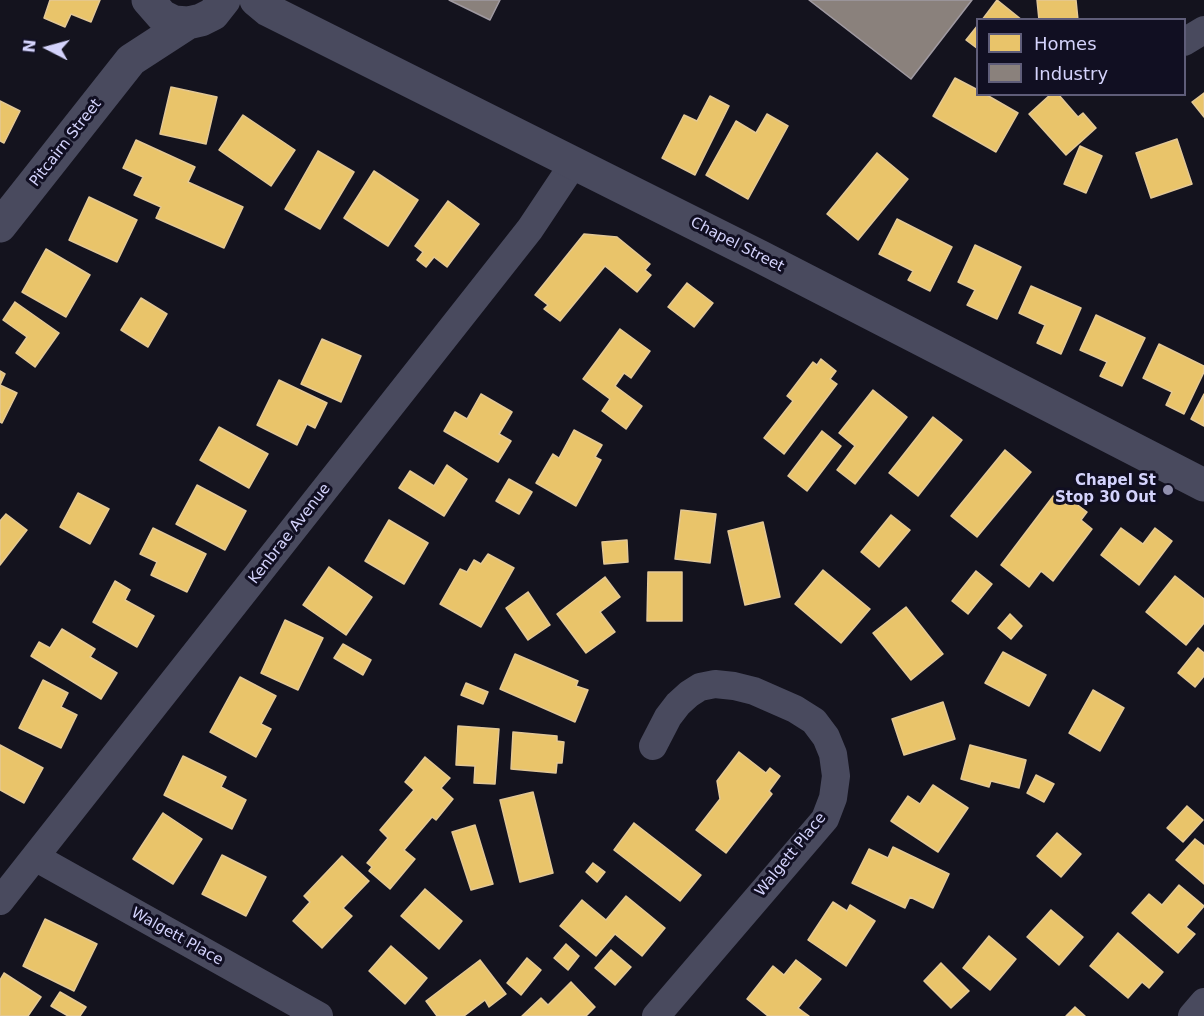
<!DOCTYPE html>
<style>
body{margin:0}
#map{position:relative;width:1204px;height:1016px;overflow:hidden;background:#14131e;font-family:"DejaVu Sans",sans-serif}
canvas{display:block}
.legend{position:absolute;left:976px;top:18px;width:210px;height:78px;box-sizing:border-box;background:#110f22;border:2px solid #5f5d79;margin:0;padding:8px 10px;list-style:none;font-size:18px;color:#d4d3fc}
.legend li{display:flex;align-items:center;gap:12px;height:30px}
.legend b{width:30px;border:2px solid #5f5d79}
.north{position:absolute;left:18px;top:18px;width:60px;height:60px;-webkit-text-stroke:4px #110f22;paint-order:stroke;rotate:276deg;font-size:16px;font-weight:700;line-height:24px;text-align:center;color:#d4d3fc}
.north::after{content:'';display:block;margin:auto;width:21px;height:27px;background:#d4d3fc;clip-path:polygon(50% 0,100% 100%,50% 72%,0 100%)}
</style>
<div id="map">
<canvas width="1204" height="1016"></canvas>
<ul class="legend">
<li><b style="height:16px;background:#e9c46a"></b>Homes</li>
<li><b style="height:16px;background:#8a817c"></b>Industry</li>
</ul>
<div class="north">N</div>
</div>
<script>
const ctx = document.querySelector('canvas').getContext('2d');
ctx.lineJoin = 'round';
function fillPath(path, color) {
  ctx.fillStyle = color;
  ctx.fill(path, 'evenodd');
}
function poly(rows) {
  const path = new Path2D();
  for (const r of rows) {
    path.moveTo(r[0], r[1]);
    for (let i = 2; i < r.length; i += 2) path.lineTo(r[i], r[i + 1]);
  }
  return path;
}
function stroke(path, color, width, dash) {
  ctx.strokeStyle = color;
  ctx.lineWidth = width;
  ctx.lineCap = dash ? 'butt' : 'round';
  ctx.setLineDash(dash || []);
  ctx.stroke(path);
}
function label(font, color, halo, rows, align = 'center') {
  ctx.font = font + ' "DejaVu Sans",sans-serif';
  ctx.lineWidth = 6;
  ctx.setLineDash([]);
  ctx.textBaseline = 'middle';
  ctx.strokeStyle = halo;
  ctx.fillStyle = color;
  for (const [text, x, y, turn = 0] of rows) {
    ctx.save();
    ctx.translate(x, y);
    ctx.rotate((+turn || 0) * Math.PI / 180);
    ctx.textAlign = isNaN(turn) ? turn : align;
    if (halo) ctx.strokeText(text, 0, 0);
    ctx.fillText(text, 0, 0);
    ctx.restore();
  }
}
const homes = poly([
 [50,0,100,0,91,22,71,14,65,27,44,18,50,0],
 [997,0,1022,20,982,20,997,0],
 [1037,0,1076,0,1078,20,1039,20,1037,0],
 [978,25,978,49,966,40,978,25],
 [955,78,978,90,978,94,985,94,1018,113,996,152,933,116,955,78],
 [171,87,217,97,206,144,160,134,171,87],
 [1204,93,1204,117,1192,102,1204,93],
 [1051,94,1058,94,1078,117,1083,113,1096,128,1066,155,1029,114,1051,94],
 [710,96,729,106,695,175,662,158,684,115,697,121,710,96],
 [0,101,20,111,4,143,0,141,0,101],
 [767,114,788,126,748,199,706,175,736,121,756,133,767,114],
 [243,115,295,150,271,186,219,150,243,115],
 [1177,139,1192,184,1151,198,1136,153,1177,139],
 [136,140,195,167,188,182,243,207,224,248,156,218,161,207,134,195,143,177,123,168,136,140],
 [1080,146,1102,156,1086,193,1064,184,1080,146],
 [318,151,354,172,320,229,285,209,318,151],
 [877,153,908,179,858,240,827,214,877,153],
 [374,171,418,200,388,246,344,218,374,171],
 [89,197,137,220,117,262,69,240,89,197],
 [448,201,479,224,447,267,434,257,426,267,417,260,423,252,415,246,448,201],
 [897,219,952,247,930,291,908,280,913,271,879,254,897,219],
 [584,234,617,237,650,264,645,270,651,275,637,292,605,266,560,321,544,309,548,305,535,295,584,234],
 [975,245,1021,267,997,319,967,305,975,290,958,282,975,245],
 [46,249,90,275,66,317,22,292,46,249],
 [687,283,713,303,694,327,668,307,687,283],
 [1031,286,1081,308,1061,354,1037,343,1045,325,1019,313,1031,286],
 [141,298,167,314,148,347,121,330,141,298],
 [15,302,59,333,35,367,16,353,27,337,3,320,15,302],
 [1096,315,1145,338,1122,386,1100,376,1107,362,1080,350,1096,315],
 [620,329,650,351,631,378,624,373,615,386,642,406,626,429,602,411,610,399,583,379,620,329],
 [322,339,361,356,341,402,301,384,322,339],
 [1159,344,1204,366,1204,372,1184,414,1166,405,1172,392,1143,378,1159,344],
 [821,359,836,371,830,379,837,384,784,454,764,438,793,401,787,396,813,362,817,365,821,359],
 [0,371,5,374,0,385,17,393,2,423,0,422,0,371],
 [279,380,327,403,315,428,307,424,297,445,257,425,279,380],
 [873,390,907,417,855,484,837,470,855,446,839,433,873,390],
 [481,394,512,412,499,434,511,441,498,462,444,431,455,412,467,419,481,394],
 [1204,394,1204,426,1191,419,1204,394],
 [933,417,962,440,918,496,889,473,933,417],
 [219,427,268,454,249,488,200,460,219,427],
 [574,430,602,445,595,457,601,460,576,506,536,483,553,454,559,458,574,430],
 [822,431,841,446,807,491,788,476,822,431],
 [1005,450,1031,472,977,537,951,516,1005,450],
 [447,465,467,479,444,516,399,488,410,471,434,486,447,465],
 [509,479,532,492,519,514,496,501,509,479],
 [197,485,246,511,225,550,176,524,197,485],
 [78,493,109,509,90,544,60,527,78,493],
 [1054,495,1067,505,1071,500,1087,512,1081,520,1092,529,1053,581,1041,571,1029,587,1001,565,1054,495],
 [681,510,716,514,710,563,675,559,681,510],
 [6,514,27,530,0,565,0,521,6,514],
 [891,515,910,530,879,567,861,552,891,515],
 [389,520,428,543,404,584,365,561,389,520],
 [763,522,780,597,745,605,728,531,763,522],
 [153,528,206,554,187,592,151,575,157,562,140,554,153,528],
 [1121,528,1143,544,1155,528,1172,541,1139,585,1101,555,1121,528],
 [627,540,628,562,604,564,602,542,627,540],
 [488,554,514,568,481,627,440,604,460,569,467,572,474,560,481,564,488,554],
 [329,567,372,597,346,635,303,605,329,567],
 [823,570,870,609,841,643,795,604,823,570],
 [976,571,992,584,968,614,952,601,976,571],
 [648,572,682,572,682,621,647,621,648,572],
 [1175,576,1204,599,1204,623,1186,645,1146,612,1175,576],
 [605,577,620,597,600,612,615,632,586,653,557,614,605,577],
 [115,581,130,590,125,600,154,616,137,647,93,622,115,581],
 [528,592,550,625,528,640,506,608,528,592],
 [906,607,943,654,911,680,873,633,906,607],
 [1010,614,1022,626,1011,639,998,628,1010,614],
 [285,620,323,638,298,690,261,673,285,620],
 [62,629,95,649,90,657,117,673,101,699,31,656,39,642,50,648,62,629],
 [343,644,371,660,363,675,334,658,343,644],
 [1198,648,1204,653,1204,676,1195,687,1178,673,1198,648],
 [1003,652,1046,675,1029,706,985,683,1003,652],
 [515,654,578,681,576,686,588,690,575,722,500,689,515,654],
 [240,677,276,696,261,724,271,729,256,757,210,732,240,677],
 [43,680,68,693,61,707,77,715,61,748,19,728,43,680],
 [466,683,488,692,483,704,461,695,466,683],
 [1093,690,1124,708,1100,751,1069,733,1093,690],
 [943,702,955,739,904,755,892,719,943,702],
 [458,726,499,729,495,784,474,783,475,766,456,765,458,726],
 [513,732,557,736,557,741,564,742,562,763,557,763,556,773,511,769,513,732],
 [0,745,43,768,24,803,0,790,0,745],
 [970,745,1026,760,1019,788,991,781,989,787,961,779,970,745],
 [739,752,766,773,770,768,780,776,769,791,772,794,726,853,696,830,720,799,717,781,739,752],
 [183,756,226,777,221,787,246,800,232,829,164,795,183,756],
 [425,757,450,778,441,788,453,799,436,820,432,817,404,850,415,859,390,889,369,871,372,867,367,863,388,838,380,830,414,790,405,782,425,757],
 [1036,775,1054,784,1044,802,1027,793,1036,775],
 [933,785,968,808,938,852,891,821,908,796,920,804,933,785],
 [533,792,553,873,520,882,500,800,533,792],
 [1187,806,1203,820,1183,842,1167,828,1187,806],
 [163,813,202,839,173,884,133,859,163,813],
 [634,823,701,875,680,901,614,850,634,823],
 [475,825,493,884,471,890,452,832,475,825],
 [1057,833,1081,854,1061,877,1037,856,1057,833],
 [1195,839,1204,846,1204,884,1176,860,1195,839],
 [893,847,949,874,933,908,910,897,905,908,852,883,869,849,888,858,893,847],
 [222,855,266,877,246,916,202,894,222,855],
 [342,856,369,881,343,908,352,916,322,948,293,921,310,902,304,896,342,856],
 [593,863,605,872,597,882,586,872,593,863],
 [1179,885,1204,906,1186,927,1195,934,1178,953,1132,913,1149,894,1162,905,1179,885],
 [425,889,462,921,439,949,401,916,425,889],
 [626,896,665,928,642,956,615,934,596,956,560,926,582,900,606,920,626,896],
 [833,902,847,911,850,905,875,921,846,966,808,940,833,902],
 [1051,910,1083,937,1059,965,1027,937,1051,910],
 [45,919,97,944,74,991,23,966,45,919],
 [1118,933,1163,972,1149,988,1142,982,1128,998,1090,966,1118,933],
 [989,936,1016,959,990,990,963,968,989,936],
 [566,944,579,956,568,970,554,958,566,944],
 [391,946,427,978,405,1004,369,971,391,946],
 [611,950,631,967,615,985,595,968,611,950],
 [527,958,541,970,521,995,507,983,527,958],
 [480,960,506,994,489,1007,485,1000,464,1016,437,1016,426,1001,480,960],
 [796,960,821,979,798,1008,809,1016,768,1016,747,999,773,966,784,975,796,960],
 [941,963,969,991,951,1008,924,981,941,963],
 [4,973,41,997,28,1016,0,1016,0,980,4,973],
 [571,982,595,1007,586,1016,522,1016,541,998,548,1005,571,982],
 [60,992,86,1007,80,1016,68,1016,51,1006,60,992],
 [1075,1007,1085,1016,1066,1016,1075,1007]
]);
const industry = poly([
 [449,0,500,0,490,20,449,0],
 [809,0,972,0,911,79,809,0]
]);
const minor = poly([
 [1184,42,1204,30],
 [653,746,668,717,678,704,689,694,700,687,715,684,734,686,754,691,795,709,814,721,826,737,833,754,836,776,833,798,825,819,656,1016],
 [35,857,319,1016],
 [0,901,530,229,574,163],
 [1192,1016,1204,1002]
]);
const tertiary = poly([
 [148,0,162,16,174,22,188,23,201,20,213,14,224,0],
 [256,0,268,10,761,257,1204,485],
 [0,226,131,60,188,23]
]);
const markers = [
 [1168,490,6,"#9190ae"]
];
const streetNames = [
 ["Pitcairn Street",66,143,-52],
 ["Chapel Street",737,245,27],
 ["Kenbrae Avenue",290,534,-52],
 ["Walgett Place",791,855,-51],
 ["Walgett Place",177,937,29]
];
const poiNames = [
 ["Chapel St",1156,481],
 ["Stop 30 Out",1156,498]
];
fillPath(homes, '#e9c46a');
stroke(homes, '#e3c896', 1.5);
fillPath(industry, '#8a817c');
stroke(industry, '#a09aa2', 1.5);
stroke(minor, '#494a5e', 28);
stroke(tertiary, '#494a5e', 33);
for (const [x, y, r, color] of markers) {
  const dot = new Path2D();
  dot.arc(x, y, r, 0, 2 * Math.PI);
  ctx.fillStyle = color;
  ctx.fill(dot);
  stroke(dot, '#110f22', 2);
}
label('15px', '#d4d3fc', '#110f22', streetNames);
label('bold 15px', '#d4d3fc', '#110f22', poiNames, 'right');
</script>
